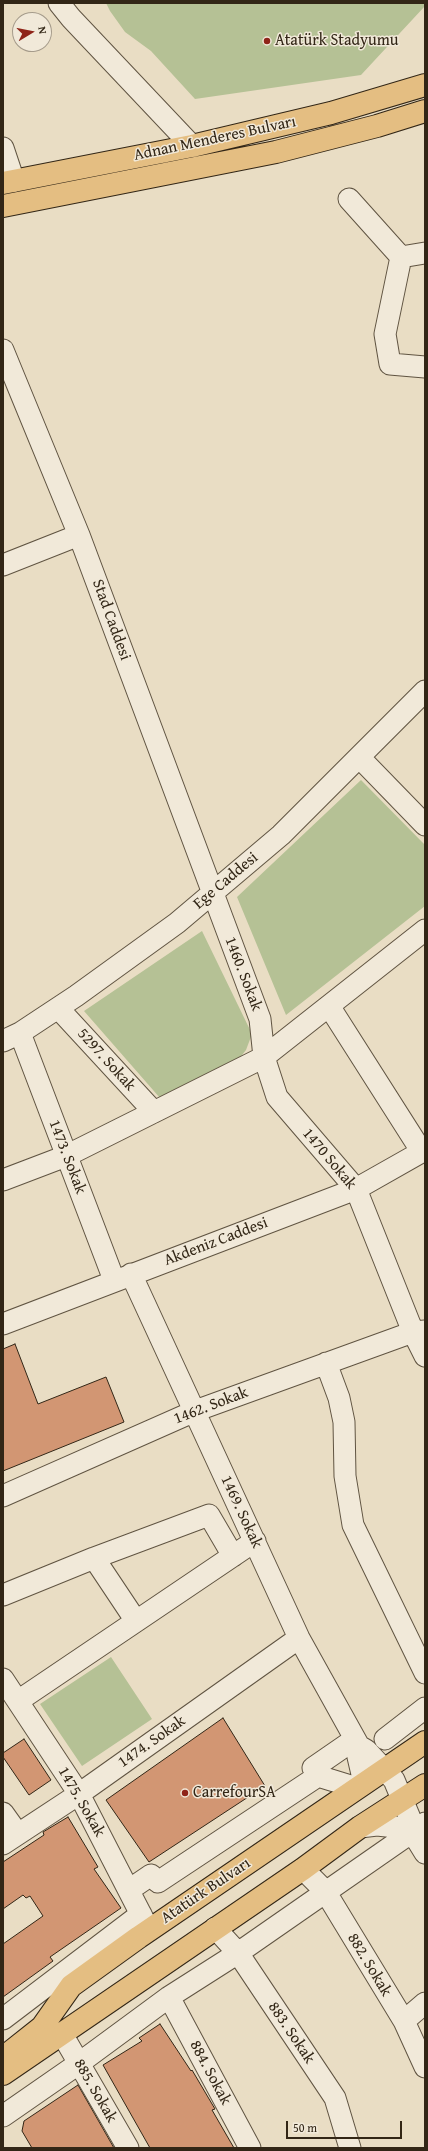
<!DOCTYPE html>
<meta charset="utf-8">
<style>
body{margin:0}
#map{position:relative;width:428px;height:2151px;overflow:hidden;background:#e9ddc4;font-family:"Gentium Book Plus",serif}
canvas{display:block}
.frame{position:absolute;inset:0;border:4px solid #322616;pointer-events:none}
.north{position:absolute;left:12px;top:12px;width:40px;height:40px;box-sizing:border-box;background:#f1e9d9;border:1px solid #a59b8b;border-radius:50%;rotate:80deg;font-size:11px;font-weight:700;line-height:16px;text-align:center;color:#322616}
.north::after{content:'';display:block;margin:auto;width:14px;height:18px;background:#8f2418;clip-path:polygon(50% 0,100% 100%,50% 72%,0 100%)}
.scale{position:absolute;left:286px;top:2121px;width:116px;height:18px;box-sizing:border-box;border:2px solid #322616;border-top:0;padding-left:5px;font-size:12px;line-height:14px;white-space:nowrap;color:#322616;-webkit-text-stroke:3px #f1e9d9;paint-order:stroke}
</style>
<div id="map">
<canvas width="428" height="2151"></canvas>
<div class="frame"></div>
<div class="north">N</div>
<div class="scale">50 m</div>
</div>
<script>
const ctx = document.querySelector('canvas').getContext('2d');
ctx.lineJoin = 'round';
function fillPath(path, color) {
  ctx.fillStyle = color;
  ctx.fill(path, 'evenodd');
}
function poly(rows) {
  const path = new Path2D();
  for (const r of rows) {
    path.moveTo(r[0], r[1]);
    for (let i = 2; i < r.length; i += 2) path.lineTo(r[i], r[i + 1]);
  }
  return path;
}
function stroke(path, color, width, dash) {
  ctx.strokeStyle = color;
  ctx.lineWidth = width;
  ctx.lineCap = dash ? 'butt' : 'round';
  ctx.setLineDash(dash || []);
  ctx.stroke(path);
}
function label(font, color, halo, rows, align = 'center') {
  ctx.font = font + ' "Gentium Book Plus",serif';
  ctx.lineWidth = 3;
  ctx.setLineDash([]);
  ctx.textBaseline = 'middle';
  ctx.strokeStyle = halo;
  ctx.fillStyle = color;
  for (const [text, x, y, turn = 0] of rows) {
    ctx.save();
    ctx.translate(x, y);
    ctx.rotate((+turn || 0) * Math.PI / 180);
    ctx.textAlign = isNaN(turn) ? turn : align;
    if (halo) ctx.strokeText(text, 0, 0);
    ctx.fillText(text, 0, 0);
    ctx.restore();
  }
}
const green = poly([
 [106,3,425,3,425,6,361,75,195,99,151,51,125,32,110,11],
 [361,780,425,845,425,906,286,1015,237,897],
 [202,931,252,1034,246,1050,235,1064,160,1098,84,1011],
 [111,1657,152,1719,82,1766,40,1704]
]);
const building = poly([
 [15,1344,38,1404,106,1377,124,1422,3,1471,3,1349,15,1344],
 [223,1718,265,1786,149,1862,106,1800,223,1718],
 [24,1739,51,1780,29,1795,3,1757,3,1753,24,1739],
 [68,1817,98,1867,94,1869,121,1908,50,1957,53,1961,3,1997,3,1944,43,1916,30,1896,26,1898,23,1895,3,1909,3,1862,44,1835,43,1832,68,1817],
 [160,2024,191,2071,192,2070,215,2109,212,2110,234,2148,150,2148,103,2065,142,2041,139,2038,160,2024],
 [78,2085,114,2148,32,2148,22,2131,24,2121,78,2085]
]);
const minor = poly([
 [59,3,71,18,192,146],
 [3,148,14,181],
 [349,199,401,257],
 [401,257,385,334,390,364,425,367],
 [401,257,425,253],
 [3,350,79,535,260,1019,264,1057],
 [3,565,79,535],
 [359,757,425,825],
 [329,1006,422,1152],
 [58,1008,154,1112],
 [20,1033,114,1280],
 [3,1041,20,1033,76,996,177,923,281,835,425,691],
 [264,1057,425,930],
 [3,1180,66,1156,264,1057,277,1097,356,1189,413,1332,425,1356],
 [131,1274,299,1638,359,1746,358,1757,364,1783],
 [3,1324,356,1189,425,1150],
 [326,1363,339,1398,344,1422,345,1476,353,1525,425,1673],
 [3,1496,195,1411,413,1332,425,1331],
 [94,1558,136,1621],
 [3,1595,94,1558,209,1515,233,1556],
 [3,1679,79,1794,149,1930],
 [18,1701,255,1541],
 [385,1739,425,1708],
 [359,1746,366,1750,394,1780,415,1830,417,1840,425,1853],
 [318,1776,313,1768,355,1739],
 [3,1813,18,1834],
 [360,1827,377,1825,396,1827,417,1840],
 [3,1844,79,1794,299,1638],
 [303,1869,325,1891,404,2021,425,2067],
 [129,1890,151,1875,158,1882,318,1776,357,1788],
 [215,1928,238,1953,335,2098,350,2148],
 [169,1997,250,2148],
 [3,2019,141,1914],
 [404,2021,425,2003],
 [62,2034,128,2148],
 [3,2116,78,2064,169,1997,238,1953,425,1823]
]);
const major = poly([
 [3,183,192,146,331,113,425,85],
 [3,206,276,152,377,126,425,111],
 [3,2058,42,2027,71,1986,139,1937,425,1742],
 [3,2074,303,1869,360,1827,425,1785]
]);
const markers = [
 [267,41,4,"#8f2418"],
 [185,1793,4,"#8f2418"]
];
const poiNames = [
 ["Atatürk Stadyumu",275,41],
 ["CarrefourSA",193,1793]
];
const streetNames = [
 ["Adnan Menderes Bulvarı",215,139,-12],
 ["Stad Caddesi",111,620,70],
 ["Ege Caddesi",226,881,-40],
 ["1460. Sokak",243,974,69],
 ["5297. Sokak",106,1060,48],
 ["1473. Sokak",67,1157,69],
 ["1470 Sokak",329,1159,50],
 ["Akdeniz Caddesi",216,1242,-21],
 ["1462. Sokak",211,1406,-21],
 ["1469. Sokak",241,1512,65],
 ["1474. Sokak",152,1742,-35],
 ["1475. Sokak",81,1802,60],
 ["Atatürk Bulvarı",206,1891,-34],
 ["882. Sokak",369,1965,59],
 ["883. Sokak",291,2033,56],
 ["884. Sokak",210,2073,62],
 ["885. Sokak",95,2091,60]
];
fillPath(green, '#b5c195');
fillPath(building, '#d29673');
stroke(building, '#322616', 1);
stroke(minor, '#605442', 23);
stroke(major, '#322616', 24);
stroke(minor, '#f1e9d9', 21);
stroke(major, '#e4be82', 22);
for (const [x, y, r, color] of markers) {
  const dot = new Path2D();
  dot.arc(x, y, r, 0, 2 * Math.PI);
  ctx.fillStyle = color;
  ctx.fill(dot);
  stroke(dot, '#f1e9d9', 1.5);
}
label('16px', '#322616', '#f1e9d9', poiNames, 'left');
label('16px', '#322616', '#f1e9d9', streetNames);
</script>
